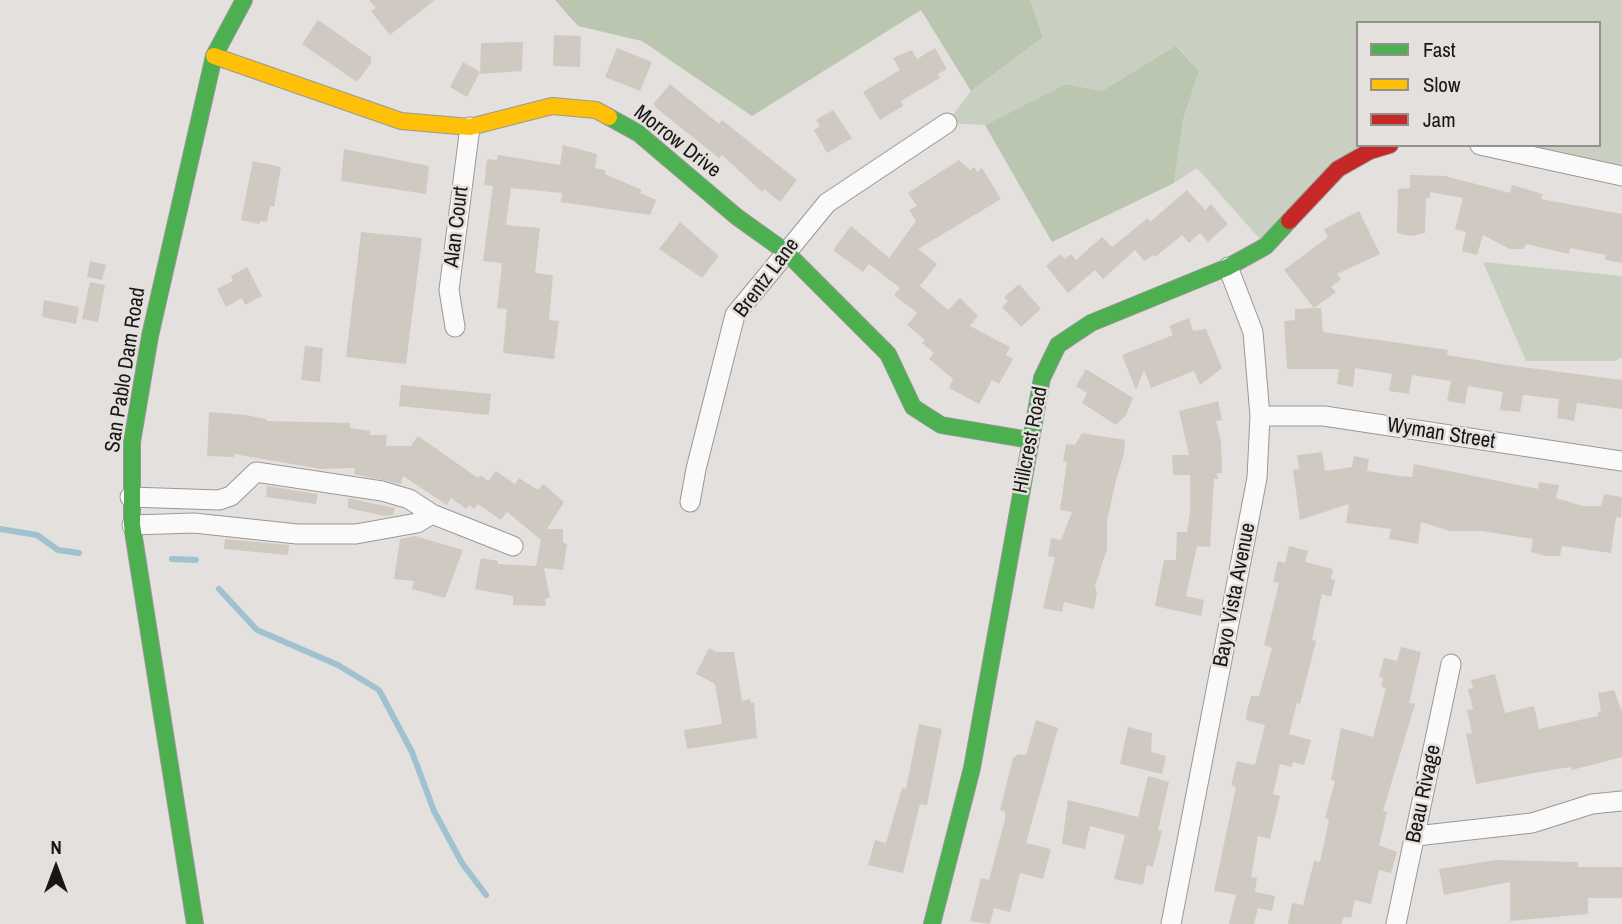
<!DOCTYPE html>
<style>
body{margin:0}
#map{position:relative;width:1622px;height:924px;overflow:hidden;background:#e3e0de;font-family:"Archivo Narrow",sans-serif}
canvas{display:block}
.legend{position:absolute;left:1356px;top:21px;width:245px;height:126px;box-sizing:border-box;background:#e4e0dd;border:2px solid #93908d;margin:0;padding:9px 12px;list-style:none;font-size:21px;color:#191716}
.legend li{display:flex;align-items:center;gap:14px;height:35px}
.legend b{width:35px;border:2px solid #93908d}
.north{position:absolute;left:21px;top:833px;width:70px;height:70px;-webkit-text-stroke:5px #e4e0dd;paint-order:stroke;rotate:0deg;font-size:19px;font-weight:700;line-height:28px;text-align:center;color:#191716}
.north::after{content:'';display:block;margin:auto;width:24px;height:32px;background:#191716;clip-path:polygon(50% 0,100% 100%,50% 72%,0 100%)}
</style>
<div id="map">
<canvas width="1622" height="924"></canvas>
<ul class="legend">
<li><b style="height:9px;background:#4caf50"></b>Fast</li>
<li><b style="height:9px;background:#ffc107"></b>Slow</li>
<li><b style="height:9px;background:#c62828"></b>Jam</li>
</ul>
<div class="north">N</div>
</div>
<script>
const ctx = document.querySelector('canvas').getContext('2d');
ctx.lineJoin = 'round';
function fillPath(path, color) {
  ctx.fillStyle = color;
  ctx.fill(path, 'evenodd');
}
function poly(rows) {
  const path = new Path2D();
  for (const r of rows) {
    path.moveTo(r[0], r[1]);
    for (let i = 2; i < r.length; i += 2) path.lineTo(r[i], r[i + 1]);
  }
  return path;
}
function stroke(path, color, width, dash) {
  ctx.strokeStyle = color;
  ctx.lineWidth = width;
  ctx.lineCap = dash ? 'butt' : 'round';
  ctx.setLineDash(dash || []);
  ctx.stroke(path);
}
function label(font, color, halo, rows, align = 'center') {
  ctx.font = font + ' "Archivo Narrow",sans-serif';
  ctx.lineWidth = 5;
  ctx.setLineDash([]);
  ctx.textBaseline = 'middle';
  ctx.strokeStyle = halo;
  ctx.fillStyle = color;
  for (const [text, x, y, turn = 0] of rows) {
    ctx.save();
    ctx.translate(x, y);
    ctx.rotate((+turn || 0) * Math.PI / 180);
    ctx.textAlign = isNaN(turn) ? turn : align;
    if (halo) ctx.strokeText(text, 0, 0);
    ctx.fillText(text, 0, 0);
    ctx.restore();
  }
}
const green = poly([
 [1030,0,1622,0,1622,176,1480,145,1599,145,1599,23,1358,23,1358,145,1370,151,1266,246,1197,168,1174,183,1183,120,1199,71,1177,46,1102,91,1066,84,985,125,947,123,971,91,1043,37],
 [1483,262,1622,276,1622,357,1614,361,1526,361]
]);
const forest = poly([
 [555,0,1030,0,1043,37,971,91,921,10,752,116,642,41,578,26],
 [1176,46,1199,71,1183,120,1174,183,1052,242,985,125,1066,84,1102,91]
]);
const stream = poly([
 [0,529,37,535,58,550,79,553],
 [172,559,196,560],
 [219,589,257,630,338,665,379,690,412,752,434,811,462,863,486,895]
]);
const building = poly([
 [369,0,435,0,390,35,371,11,376,8],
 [318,20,371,57,371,63,357,82,302,44],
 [554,35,581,36,580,67,553,66],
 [523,42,522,71,480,74,481,43],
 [617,48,652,62,640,91,605,77],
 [935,48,947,69,938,74,940,78,901,101,903,106,880,120,863,92,900,70,893,58,912,50,917,59],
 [463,62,480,72,467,97,450,87],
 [670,84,719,124,722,120,797,180,780,202,764,189,762,192,722,155,719,158,655,107,654,103],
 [833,110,852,138,827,153,814,130,820,126,816,120],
 [563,145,597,154,595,168,605,170,605,174,642,190,640,193,656,200,650,215,561,202,562,193,511,188,506,225,540,228,535,273,553,275,549,320,559,321,554,359,503,353,507,309,497,308,502,263,483,261,493,186,484,185,487,159,497,160,498,155,560,165],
 [344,149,429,166,426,194,341,181],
 [959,160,970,170,974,167,977,172,982,168,1001,199,918,249,937,264,920,286,948,310,960,298,978,316,970,326,1010,347,1006,355,1013,359,999,384,992,380,979,404,949,388,953,379,929,359,934,353,922,343,925,340,907,325,917,313,894,295,900,288,869,264,863,272,833,250,851,226,889,258,916,221,909,210,917,206,908,193],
 [253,161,281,167,274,207,270,206,267,222,260,221,259,224,241,220],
 [1410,175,1445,176,1510,193,1512,185,1543,194,1541,199,1622,214,1622,263,1605,260,1606,255,1570,248,1569,254,1526,244,1524,249,1510,249,1483,235,1477,255,1462,251,1466,232,1455,229,1463,198,1430,192,1430,198,1426,198,1425,233,1411,236,1397,233,1398,189,1410,188],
 [1187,190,1205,210,1211,204,1228,224,1208,242,1200,233,1189,243,1182,235,1155,257,1153,255,1144,261,1135,250,1103,279,1095,270,1068,293,1046,266,1060,254,1065,259,1071,254,1076,260,1102,237,1112,247,1148,218,1150,222],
 [1359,211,1380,254,1337,274,1341,279,1331,287,1336,292,1314,308,1321,308,1323,332,1448,350,1447,355,1507,365,1622,380,1622,409,1577,403,1574,421,1557,418,1559,399,1523,395,1520,412,1500,410,1503,392,1468,386,1465,404,1447,401,1451,381,1412,375,1409,394,1389,391,1392,374,1355,368,1353,387,1337,384,1339,369,1287,369,1284,321,1295,320,1295,309,1314,308,1284,270,1328,237,1324,229],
 [680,222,719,256,702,278,659,249],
 [361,232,422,238,406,364,346,357],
 [90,261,106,265,102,280,87,277],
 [247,267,262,296,245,305,242,298,226,307,217,289,233,281,231,276],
 [90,282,105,285,98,322,82,319],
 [1019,284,1041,309,1021,327,1002,307,1008,301,1004,297],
 [44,300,79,307,76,324,42,317],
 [1189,318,1193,331,1206,329,1222,368,1200,385,1194,371,1151,388,1144,370,1136,390,1122,355,1173,335,1169,326],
 [305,346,323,348,320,382,301,380],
 [1086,369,1133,398,1126,415,1116,425,1082,403,1087,393,1076,386],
 [401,385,491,394,489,415,399,406],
 [1218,401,1222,420,1216,421,1221,441,1222,473,1217,473,1218,479,1214,479,1210,547,1197,546,1186,596,1204,600,1201,616,1155,606,1164,560,1176,560,1177,532,1187,532,1190,512,1190,475,1173,475,1172,455,1189,455,1179,411],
 [209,412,246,415,266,419,266,421,350,423,350,428,370,431,370,435,387,435,386,446,411,446,418,436,478,478,480,475,488,481,496,471,515,484,519,478,538,490,543,484,564,502,547,529,563,529,563,543,567,544,563,570,544,568,550,597,545,599,546,606,513,605,513,596,475,589,481,558,498,561,498,564,536,566,541,540,507,512,501,520,478,504,474,509,469,505,466,509,451,498,447,505,403,476,401,484,354,474,355,468,321,469,234,454,234,457,207,456],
 [1082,433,1125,440,1124,454,1116,480,1107,521,1107,549,1095,586,1097,594,1094,609,1064,602,1062,612,1043,608,1055,557,1048,556,1051,538,1061,540,1072,512,1060,510,1067,462,1063,461,1066,444,1075,445],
 [1322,452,1325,471,1352,467,1354,456,1369,459,1367,471,1399,476,1412,477,1414,464,1538,489,1539,482,1559,485,1556,498,1583,506,1601,506,1604,494,1622,497,1621,518,1616,517,1611,553,1562,546,1560,556,1546,556,1531,552,1533,539,1482,531,1450,531,1421,522,1418,544,1389,539,1391,529,1346,523,1349,504,1300,520,1293,470,1299,469,1297,455],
 [267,486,318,494,316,504,266,497],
 [348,498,395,508,393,515,384,516,348,508],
 [415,536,463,550,445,598,412,589,414,581,394,579,400,539],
 [225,539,289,545,288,555,224,549],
 [1289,546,1308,551,1305,562,1333,569,1331,579,1335,580,1331,597,1322,594,1312,640,1316,641,1300,704,1297,703,1289,734,1311,740,1304,765,1293,762,1292,767,1280,764,1273,794,1280,796,1270,839,1258,836,1251,877,1257,878,1255,892,1275,896,1272,911,1258,908,1254,924,1229,924,1236,895,1214,891,1236,787,1231,785,1237,761,1255,765,1265,725,1246,720,1247,710,1251,696,1259,696,1272,648,1264,645,1279,583,1273,582,1278,561,1285,563],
 [1401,647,1421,652,1409,703,1415,704,1383,811,1387,812,1379,845,1397,852,1391,873,1379,870,1371,904,1355,900,1351,918,1344,917,1341,924,1288,924,1292,903,1303,905,1314,861,1320,862,1329,820,1325,818,1335,781,1331,780,1341,728,1373,737,1386,688,1381,687,1383,678,1379,677,1384,658,1397,661],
 [709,648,716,652,734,652,742,701,750,699,751,703,754,703,757,738,687,749,684,730,722,724,715,684,696,674],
 [1495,674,1505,713,1534,706,1539,729,1598,716,1598,712,1601,711,1598,693,1614,690,1622,712,1622,757,1572,770,1571,767,1551,770,1476,784,1466,734,1472,733,1467,710,1473,709,1468,689,1473,688,1471,680],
 [1036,720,1058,728,1026,843,1051,849,1043,879,1020,873,1010,912,994,908,990,924,970,921,981,878,989,880,1005,819,1005,812,1000,810,1013,758,1018,754,1026,755],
 [919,724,942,729,927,805,920,804,903,873,868,865,875,840,886,843,902,788,906,789],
 [1128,727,1152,733,1151,752,1166,756,1162,774,1120,764],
 [1148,776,1169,782,1158,830,1162,831,1153,867,1147,865,1143,885,1114,879,1125,835,1090,826,1085,849,1062,844,1068,800,1138,817],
 [1496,860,1578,862,1578,867,1622,867,1622,898,1588,898,1588,914,1510,921,1510,882,1444,895,1439,869]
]);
const street = poly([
 [1480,145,1622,176],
 [455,327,449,290,470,127],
 [1260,416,1324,416,1622,461],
 [130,497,219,500,231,496,256,472,382,491,409,499,432,514,513,546],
 [690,502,696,469,735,315,827,203,947,123],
 [132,525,194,523,297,534,356,534,417,523,432,514],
 [1416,836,1532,823,1592,804,1622,801],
 [1171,924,1257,478,1260,416,1253,332,1228,267],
 [1396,924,1451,664]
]);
const fast = poly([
 [609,117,638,133,737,217,786,252,888,354,913,407,941,425,1030,440],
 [195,924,132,525,132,442,150,336,214,56,244,0],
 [932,924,972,768,1042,378,1058,345,1091,323,1228,267,1266,246,1289,221]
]);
const slow = poly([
 [214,56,401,121,470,127,552,106,596,110,609,117]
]);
const jam = poly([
 [1289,221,1338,169,1370,151,1390,145]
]);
const streetNames = [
 ["Morrow Drive",677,142,38],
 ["Alan Court",457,227,-83],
 ["Brentz Lane",767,278,-53],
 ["San Pablo Dam Road",126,370,-81],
 ["Wyman Street",1441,434,9],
 ["Hillcrest Road",1031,440,-79],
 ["Bayo Vista Avenue",1235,595,-79],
 ["Beau Rivage",1424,794,-78]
];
fillPath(green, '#c9d0c2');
fillPath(forest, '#bac6b0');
stroke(stream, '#a0c2ce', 6);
fillPath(building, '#cfc9c2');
stroke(street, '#9a9896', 21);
stroke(fast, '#9a9896', 18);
stroke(slow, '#9a9896', 18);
stroke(jam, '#9a9896', 18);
stroke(street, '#fbfafa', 19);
stroke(fast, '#4caf50', 16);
stroke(slow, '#ffc107', 16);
stroke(jam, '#c62828', 16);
label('21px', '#191716', '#e4e0dd', streetNames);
</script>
